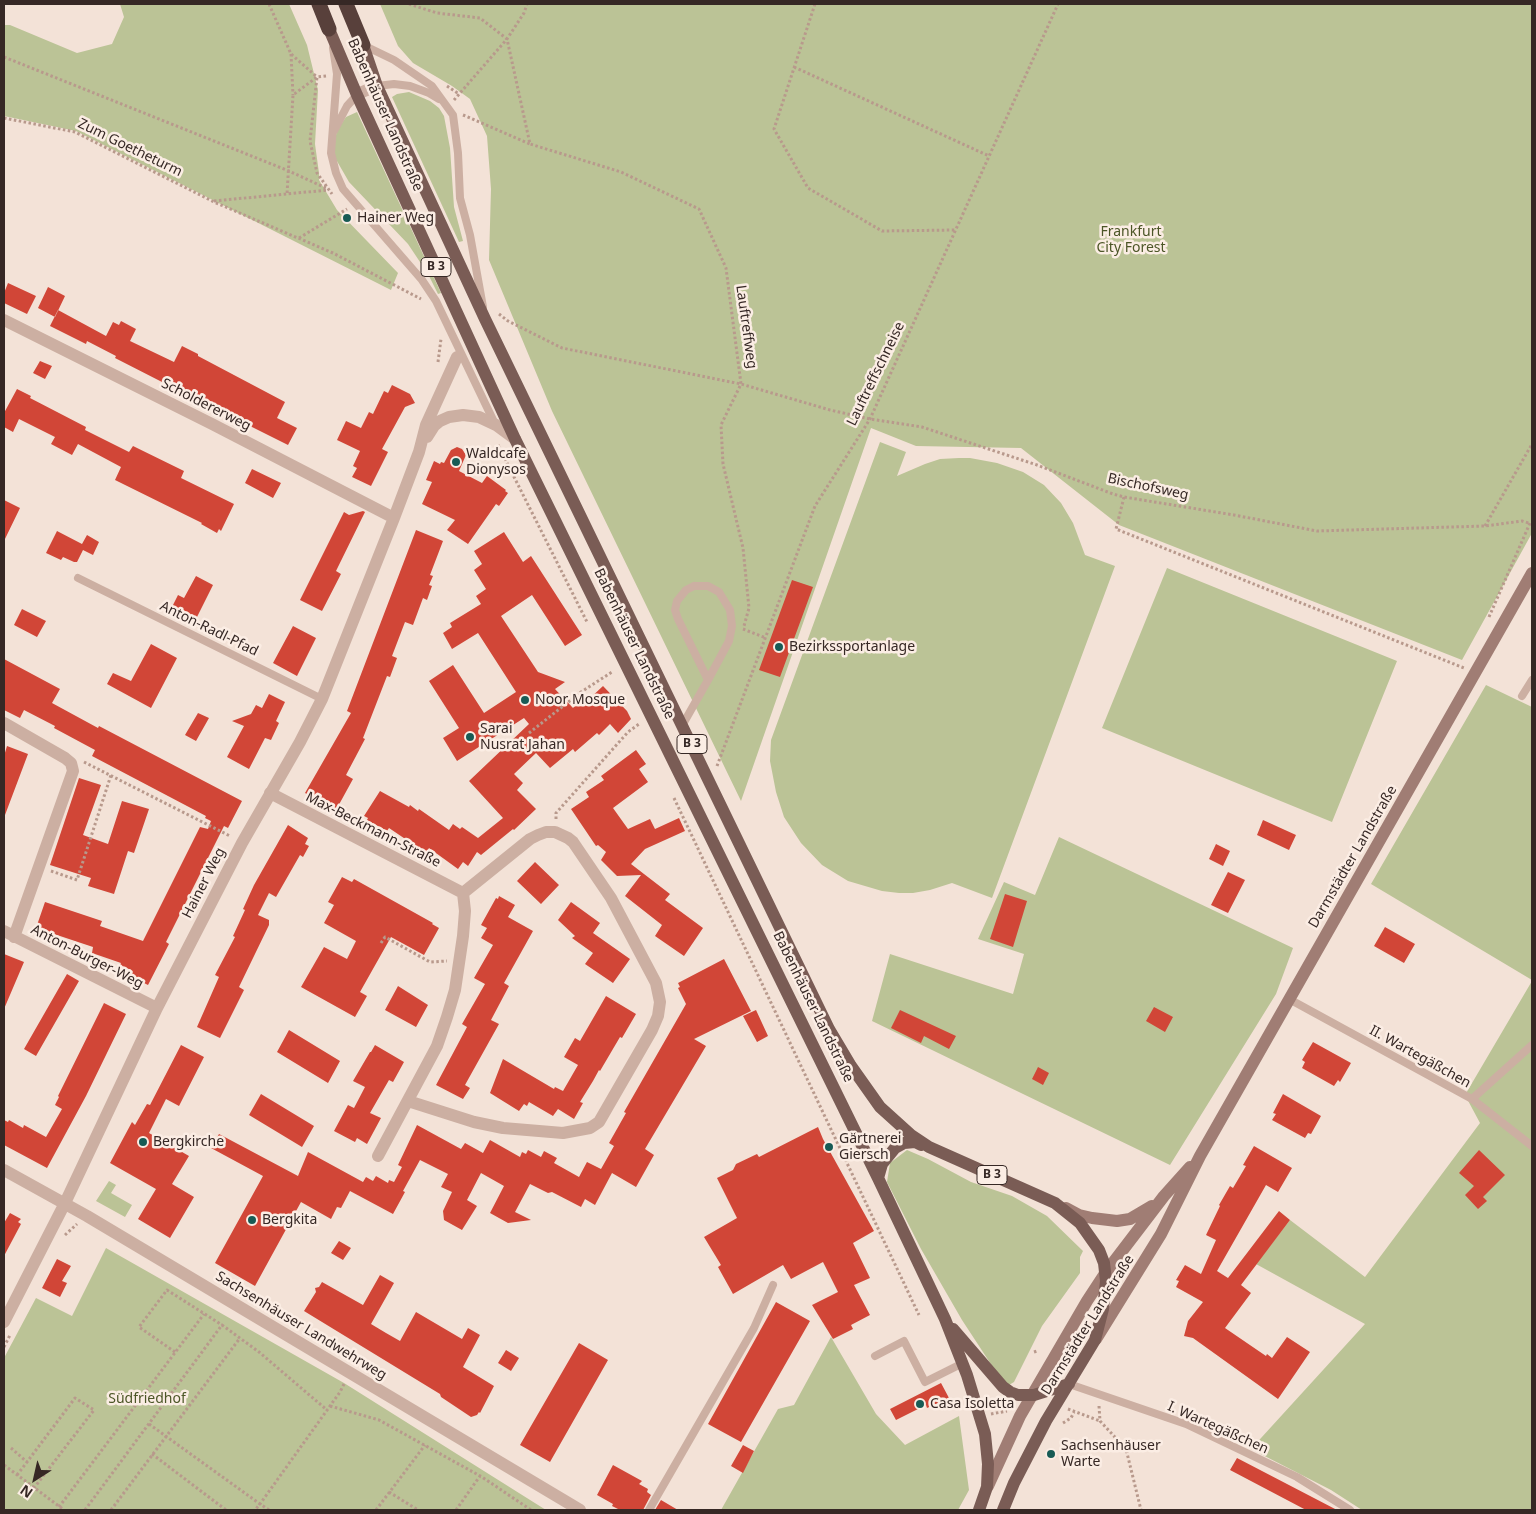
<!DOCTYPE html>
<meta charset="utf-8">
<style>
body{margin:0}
#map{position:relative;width:1536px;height:1514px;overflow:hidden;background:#f3e2d7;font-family:"Noto Sans",sans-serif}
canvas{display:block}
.frame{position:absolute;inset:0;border:5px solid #362825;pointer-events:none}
.north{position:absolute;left:10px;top:1454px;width:50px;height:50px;-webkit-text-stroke:4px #fbede4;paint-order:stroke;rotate:215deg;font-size:14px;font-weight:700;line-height:20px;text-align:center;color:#362825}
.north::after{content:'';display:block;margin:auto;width:18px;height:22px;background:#362825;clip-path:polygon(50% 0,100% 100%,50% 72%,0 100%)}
</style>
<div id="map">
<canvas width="1536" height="1514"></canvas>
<div class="frame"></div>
<div class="north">N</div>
</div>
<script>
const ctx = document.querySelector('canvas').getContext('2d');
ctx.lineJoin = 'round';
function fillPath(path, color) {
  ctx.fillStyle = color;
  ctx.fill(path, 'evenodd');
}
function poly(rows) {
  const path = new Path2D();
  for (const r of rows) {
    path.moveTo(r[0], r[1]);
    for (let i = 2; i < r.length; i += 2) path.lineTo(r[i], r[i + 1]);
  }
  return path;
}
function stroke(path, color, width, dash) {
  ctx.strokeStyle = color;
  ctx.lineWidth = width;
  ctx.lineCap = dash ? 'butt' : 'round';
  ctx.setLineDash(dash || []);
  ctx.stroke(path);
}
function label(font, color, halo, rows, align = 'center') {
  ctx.font = font + ' "Noto Sans",sans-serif';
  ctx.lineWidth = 5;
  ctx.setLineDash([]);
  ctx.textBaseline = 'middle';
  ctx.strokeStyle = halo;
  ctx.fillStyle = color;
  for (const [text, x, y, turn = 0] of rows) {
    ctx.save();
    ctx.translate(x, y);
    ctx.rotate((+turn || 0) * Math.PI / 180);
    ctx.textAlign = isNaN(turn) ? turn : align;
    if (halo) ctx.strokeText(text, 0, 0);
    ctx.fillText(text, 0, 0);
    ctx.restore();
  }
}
const green = poly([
 [120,4,289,4,307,45,318,90,315,144,319,173,319,180,337,210,398,273,391,290,76,131,4,116,4,25,10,25,77,53,112,44,124,17],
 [380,4,1532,4,1532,533,1462,660,1119,525,1021,448,916,446,871,428,741,801,552,411,489,260,491,189,487,136,470,99,452,86,413,63,398,46],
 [409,92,430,101,439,108,444,116,450,148,454,207,463,241,459,242,392,97,397,94],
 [357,112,441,293,438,294,428,274,408,244,349,182,334,156,334,145,337,130,346,117],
 [880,442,906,452,897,476,925,464,940,459,959,458,970,458,997,463,1023,472,1044,485,1061,503,1073,523,1085,555,1115,566,992,898,952,883,930,890,913,893,899,893,882,891,848,881,822,865,801,843,784,817,776,792,770,761,771,740],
 [1167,568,1397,661,1332,822,1102,728],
 [1486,685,1532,707,1532,980,1371,884],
 [1059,837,1293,948,1276,994,1170,1165,872,1021,890,954,1013,994,1024,954,978,939,1004,882,1035,895],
 [1532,981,1532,1510,1362,1510,1331,1490,1251,1449,1365,1324,1256,1264,1290,1220,1365,1277,1480,1123,1465,1095],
 [907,1150,928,1159,971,1182,1012,1196,1047,1216,1083,1251,1080,1257,1080,1273,1042,1326,1014,1382,1009,1385,1000,1378,962,1320,921,1249,887,1182,890,1163],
 [109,1181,116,1185,111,1193,132,1205,125,1217,96,1201],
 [106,1248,344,1383,546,1510,4,1510,4,1358,36,1298,72,1316],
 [831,1337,876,1414,905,1445,959,1416,969,1490,958,1510,721,1510,778,1409,794,1405]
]);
const building = poly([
 [8,283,36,296,27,314,4,303,4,293],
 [48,287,65,296,55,317,38,308],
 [58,310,106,336,113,322,119,325,121,321,136,329,130,341,174,362,182,346,198,354,198,356,285,402,277,418,297,428,288,445,224,413,210,403,209,406,115,358,116,356,87,341,86,344,50,326],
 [40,361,52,366,45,379,33,373],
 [392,385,410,394,415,403,405,407,382,449,388,452,371,486,352,477,357,468,353,466,360,451,337,440,346,421,361,428,369,412,373,414,384,391,388,393],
 [17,389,31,396,30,398,86,427,85,430,129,452,133,446,184,471,181,478,234,504,221,531,219,529,217,533,201,524,202,523,115,480,121,467,78,444,72,455,51,444,55,437,19,419,13,432,4,427,4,413],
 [457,447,462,449,466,455,459,471,482,483,487,476,506,490,505,491,508,493,499,506,496,504,468,544,447,530,455,520,422,504,432,482,426,480,434,461,440,464,441,462,444,463,451,450],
 [252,469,281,483,273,498,245,483],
 [4,500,20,508,4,541],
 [363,511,365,512,336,571,341,574,322,611,300,600,344,512,349,515],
 [416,530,443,541,430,575,433,576,429,585,432,586,427,600,423,598,413,625,405,622,392,656,397,658,390,677,387,676,363,738,365,739,346,775,353,779,336,810,305,793,351,713,347,711],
 [57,531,82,544,87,535,99,542,93,555,83,550,77,562,74,562,63,557,61,560,46,553],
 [504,532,523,562,531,556,582,635,565,646,532,595,501,616,538,672,565,682,555,689,573,708,581,700,587,701,603,686,627,711,631,719,618,733,610,724,599,735,597,733,575,752,573,749,550,768,536,753,514,774,523,783,517,790,536,809,514,830,513,829,481,855,477,852,468,866,463,862,458,869,429,848,426,853,389,828,387,831,367,820,368,818,364,816,380,791,409,807,410,805,418,811,419,809,449,830,453,824,460,829,462,827,478,838,503,818,469,781,529,724,524,718,457,761,443,738,459,728,429,681,453,665,484,713,516,692,478,633,452,649,443,633,452,627,450,623,481,604,476,596,486,589,474,570,482,564,474,551],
 [196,576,213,585,194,623,170,611,178,595,184,598],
 [792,580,813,587,780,677,759,670],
 [22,609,46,621,37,637,14,625],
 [293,626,316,638,297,676,273,663],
 [151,644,177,658,151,708,107,684,113,673,131,681],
 [4,659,60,689,52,703,98,728,99,726,242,801,228,828,224,826,166,942,169,944,148,985,128,975,131,970,120,965,121,963,92,953,93,947,36,928,45,902,102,921,100,926,143,941,200,827,208,829,211,821,205,818,206,816,92,756,95,750,54,728,55,726,24,710,20,718,4,710],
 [269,694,285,702,276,721,279,723,271,740,265,738,249,769,227,757,244,726,232,721,251,714,256,705,262,708],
 [198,713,209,718,196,741,185,735],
 [7,746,28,754,5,815,4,814,4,756],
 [636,750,646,764,639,769,648,782,613,808,628,829,650,819,655,829,679,818,685,831,645,849,631,864,670,894,665,900,703,928,684,956,655,936,662,925,625,896,641,875,617,876,601,860,606,852,598,845,596,846,571,809,589,797,586,792,604,780,601,776],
 [79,778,101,785,83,835,108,844,122,801,149,809,134,853,128,851,114,894,88,886,91,878,50,865],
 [1263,820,1296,835,1289,850,1257,835],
 [288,825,308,838,305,844,309,846,303,857,300,855,276,897,269,893,258,915,269,920,269,925,239,987,244,990,220,1038,197,1027,219,977,215,975,235,937,233,936,245,910,243,909,254,885],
 [1216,844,1230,851,1223,866,1209,859],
 [535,862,559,885,541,904,517,881],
 [1228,872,1245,880,1228,913,1211,905],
 [342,877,352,882,354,879,433,923,432,924,439,928,424,955,391,937,360,992,367,996,355,1017,301,987,324,947,347,959,356,941,324,923,334,905,328,902],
 [1005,894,1027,901,1013,947,990,939],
 [499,896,515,905,508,917,533,931,504,983,509,986,491,1020,499,1024,465,1085,470,1088,463,1099,436,1085,467,1027,462,1024,485,984,474,978,493,945,481,938,487,928,481,925,496,898,498,899],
 [571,902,600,923,593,933,630,959,613,983,585,964,593,953,572,938,575,936,558,920],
 [1385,927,1415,944,1404,963,1374,946],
 [4,954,24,962,4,1009],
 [724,959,751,1011,694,1039,706,1046,645,1149,654,1155,636,1187,612,1173,595,1205,585,1199,581,1207,552,1192,548,1193,530,1184,515,1212,531,1220,508,1223,490,1213,504,1186,481,1173,467,1200,477,1206,462,1230,444,1220,443,1211,452,1192,441,1187,448,1174,420,1160,403,1191,405,1192,393,1214,350,1191,341,1208,337,1207,331,1219,301,1202,255,1286,215,1263,263,1176,211,1148,219,1134,298,1176,308,1152,363,1182,366,1177,373,1181,376,1176,388,1183,389,1180,394,1182,402,1167,398,1165,417,1125,461,1149,465,1143,483,1153,490,1140,520,1157,522,1152,526,1154,528,1150,541,1157,544,1151,557,1158,554,1163,579,1177,587,1162,601,1169,614,1146,609,1143,626,1113,624,1112,686,1004,678,988,680,987,678,983],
 [67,974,79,981,36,1056,24,1049],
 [398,986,428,1005,416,1027,385,1010],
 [606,996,636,1014,622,1038,620,1037,600,1071,599,1070,593,1081,580,1102,583,1103,574,1119,558,1109,553,1116,529,1102,527,1106,524,1104,519,1111,490,1093,503,1059,554,1089,555,1087,563,1091,578,1065,564,1057,575,1038,580,1041],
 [104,1003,126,1014,86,1096,47,1168,4,1145,4,1120,8,1122,9,1120,23,1128,24,1125,46,1137,62,1109,55,1105,59,1097,58,1096],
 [1154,1007,1173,1017,1165,1032,1146,1021],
 [756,1010,768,1036,757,1042,743,1016],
 [900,1010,956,1036,949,1049,924,1036,921,1043,891,1028],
 [289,1030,340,1061,328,1083,277,1052],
 [1313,1042,1351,1063,1340,1082,1338,1080,1334,1086,1302,1068,1305,1062,1302,1060],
 [181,1045,204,1057,179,1106,166,1099,149,1133,189,1156,172,1184,194,1197,170,1238,138,1219,156,1189,110,1163,132,1122,135,1125,147,1104,150,1105],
 [375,1045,404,1062,393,1082,389,1080,370,1113,381,1118,367,1144,357,1138,355,1142,334,1131,348,1105,354,1108,365,1087,353,1081,370,1052,371,1052],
 [1038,1067,1049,1073,1043,1085,1032,1079],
 [261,1094,314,1126,302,1147,249,1115],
 [1283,1094,1321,1116,1311,1134,1308,1133,1305,1138,1272,1120,1276,1114,1273,1113],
 [818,1127,823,1139,874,1231,853,1243,870,1278,854,1285,870,1315,851,1325,853,1329,833,1339,812,1305,838,1292,823,1262,791,1279,783,1265,733,1294,718,1267,721,1265,704,1237,737,1218,717,1178,733,1170,736,1164,757,1154,759,1157],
 [1254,1146,1292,1168,1278,1192,1266,1185,1217,1271,1228,1278,1279,1211,1290,1220,1241,1285,1251,1293,1225,1328,1266,1356,1267,1354,1272,1358,1287,1337,1310,1352,1278,1399,1193,1338,1184,1336,1188,1321,1203,1302,1176,1287,1179,1281,1176,1280,1185,1265,1201,1274,1216,1240,1206,1235,1220,1206,1219,1205,1230,1186,1233,1188,1246,1166,1243,1165],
 [1479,1150,1505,1175,1483,1197,1487,1201,1478,1209,1465,1195,1474,1186,1459,1173],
 [10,1213,21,1219,18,1222,21,1224,4,1256,4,1223],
 [339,1241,351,1248,343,1260,331,1253],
 [57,1259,71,1266,62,1281,67,1283,60,1297,42,1288],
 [380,1275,394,1283,371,1324,386,1333,400,1341,416,1312,462,1339,468,1328,480,1335,463,1367,494,1386,480,1413,479,1412,477,1415,471,1417,441,1397,440,1394,304,1311,316,1292,315,1288,319,1287,322,1282,363,1305],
 [776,1302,810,1321,741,1442,708,1424],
 [579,1343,608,1360,550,1462,520,1445],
 [506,1350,519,1358,511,1371,498,1363],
 [941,1383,949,1398,927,1408,926,1405,896,1420,890,1409],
 [743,1445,754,1451,743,1473,731,1466],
 [1237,1458,1337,1510,1306,1510,1230,1470],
 [613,1465,642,1481,639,1484,648,1489,647,1492,651,1495,643,1510,620,1510,612,1506,613,1504,597,1495],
 [661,1500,678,1510,655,1510]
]);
const path = poly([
 [269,4,291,54,317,77,293,95,287,194],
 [409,4,437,13,480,18,507,39,530,144,621,172,699,209,726,268,741,384,721,425,723,464,743,548,749,608,744,626],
 [815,4,774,129,808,188,882,231,955,230],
 [291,54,293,95],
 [4,57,289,171,328,189],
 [794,67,989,156],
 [326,76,317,77,310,141,317,173,332,194],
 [447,86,459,94],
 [454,100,507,39,524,13,527,4],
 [463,115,530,144],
 [4,118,75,132,214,202,333,253,421,299],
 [214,201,328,190],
 [299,238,347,209],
 [499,314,508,321,562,348,741,384,830,410,870,419,922,427,1037,465,1113,494,1124,497,1234,515,1317,531,1485,526,1522,521,1532,524],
 [438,362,441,339],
 [498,445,587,622],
 [1124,497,1116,529,1464,668],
 [1485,526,1532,444],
 [1489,617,1530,523],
 [743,629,766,638],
 [529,733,581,692,612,672],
 [84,762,230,836],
 [717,766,815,506,870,419,1058,4],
 [674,798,919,1315],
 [556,819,556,813,628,732,639,724],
 [51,871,77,880,111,775],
 [381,943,385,937,430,962,447,961],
 [65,1235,77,1224],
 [4,1347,10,1335],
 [175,1352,139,1327,167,1290,222,1325],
 [1034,1352,1037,1351],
 [330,1406,379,1420,482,1477,531,1510],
 [1099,1406,1100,1421,1126,1449,1141,1510],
 [1068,1409,1100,1421],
 [991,1414,1007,1411],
 [1063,1423,1071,1418,1074,1412],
 [149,1424,260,1504,255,1510],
 [11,1448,27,1462,75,1398,94,1410,34,1488],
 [152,1454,226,1510],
 [4,1465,64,1510],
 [17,1475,27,1462],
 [389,1492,418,1510],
 [59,1507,204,1314],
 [85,1510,222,1325,259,1352,327,1410],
 [111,1510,240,1338],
 [269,1510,260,1504,340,1392,344,1384],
 [376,1510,425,1445],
 [456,1510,480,1476]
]);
const lane = poly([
 [363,45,394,60,432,86,453,115,458,153,460,198,470,235,483,307],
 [333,48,337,74,331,153,336,173,343,189,422,280,436,301,495,424],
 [377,86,394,84,410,86,429,93,439,99],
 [334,131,347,106,357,95],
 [78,578,322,699],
 [694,586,708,586,719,592,730,610,732,626,729,641,708,680,678,619,675,610,677,601,686,590,694,586],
 [1522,696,1532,680],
 [683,724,708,680],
 [1289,999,1472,1099,1532,1146],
 [1472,1099,1532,1045],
 [875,1356,904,1341,925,1382,963,1363],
 [1069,1384,1186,1424,1297,1477,1350,1510],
 [649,1510,754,1328,773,1285]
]);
const street = poly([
 [357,95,362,92,377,86],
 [4,320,212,424,394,518],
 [427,437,434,426,440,421,449,417,463,415,479,417,496,425,515,439],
 [4,723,65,758,71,763,73,771,14,937],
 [270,793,463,893,465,911,463,936,455,990,447,1017,437,1046,378,1156],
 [4,931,157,1008],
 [408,1101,474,1122,503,1128,563,1133,590,1128,599,1122,652,1030,658,1016,660,1002,656,983,611,898,573,842,568,838,555,832,546,832,538,835,530,839,463,893],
 [4,1170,87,1216,580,1510],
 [4,1322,65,1203,157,1008,242,843,300,742,322,699,394,518,419,452,426,425,457,357]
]);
const secondary = poly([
 [1066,1208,1079,1215,1092,1218,1117,1221,1130,1219,1152,1206],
 [1096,1339,1161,1234,1200,1156,1532,573],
 [988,1486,1020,1416,1087,1301,1106,1272,1164,1196,1190,1167]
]);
const primary = poly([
 [329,29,357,95,515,439,878,1178,945,1319,967,1375,985,1434,988,1464,987,1487,979,1510],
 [363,45,377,86,485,319,829,1029,851,1066,880,1107,911,1135,929,1147,1055,1203,1080,1223,1099,1250,1104,1263,1106,1281,1103,1309,1095,1340,1046,1421,1014,1483,1003,1510],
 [878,1178,882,1164,895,1148,904,1143,915,1142,921,1145],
 [953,1329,1003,1387,1010,1392,1018,1395,1034,1395,1069,1384]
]);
const highway = poly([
 [319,4,329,29],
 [346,4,363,45]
]);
const markers = [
 [347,218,5,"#175b55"],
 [456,462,5,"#175b55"],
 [779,647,5,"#175b55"],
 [525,700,5,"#175b55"],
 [470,737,5,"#175b55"],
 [143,1142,5,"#175b55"],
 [829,1147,5,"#175b55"],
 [252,1220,5,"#175b55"],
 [920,1404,5,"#175b55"],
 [1051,1454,5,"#175b55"]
];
const shields = [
 [436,267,30],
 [692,744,30],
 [992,1175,30]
];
const shieldNames = [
 ["B 3",436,267],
 ["B 3",692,744],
 ["B 3",992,1175]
];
const streetNames = [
 ["Babenhäuser Landstraße",385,115,66],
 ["Zum Goetheturm",130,148,26],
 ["Lauftreffweg",746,327,82],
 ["Lauftreffschneise",876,374,-64],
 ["Scholdererweg",206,405,27],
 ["Bischofsweg",1148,487,12],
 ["Anton-Radl-Pfad",209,629,26],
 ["Babenhäuser Landstraße",634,644,64],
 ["Max-Beckmann-Straße",373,830,27],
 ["Darmstädter Landstraße",1353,857,-60],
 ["Hainer Weg",204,883,-63],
 ["Anton-Burger-Weg",87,957,27],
 ["Babenhäuser Landstraße",813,1007,64],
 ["II. Wartegäßchen",1420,1057,29],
 ["Darmstädter Landstraße",1088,1325,-58],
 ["Sachsenhäuser Landwehrweg",301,1326,31],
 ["I. Wartegäßchen",1218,1428,24]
];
const poiNames = [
 ["Hainer Weg",357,218],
 ["Waldcafe",466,454],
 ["Dionysos",466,470],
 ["Bezirkssportanlage",789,647],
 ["Noor Mosque",535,700],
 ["Sarai",480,729],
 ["Nusrat Jahan",480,745],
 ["Gärtnerei",839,1139],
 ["Giersch",839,1155],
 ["Bergkirche",153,1142],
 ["Bergkita",262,1220],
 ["Casa Isoletta",930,1404],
 ["Sachsenhäuser",1061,1446],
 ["Warte",1061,1462]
];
const parkNames = [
 ["Frankfurt",1131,232],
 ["City Forest",1131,248],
 ["Südfriedhof",147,1399]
];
fillPath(green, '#bbc396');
fillPath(building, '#d14637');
stroke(path, '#b8998c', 3, [2.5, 2.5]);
stroke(lane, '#ccafa2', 8);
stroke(street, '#ccafa2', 12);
stroke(secondary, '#a07d74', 12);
stroke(primary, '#7a5c55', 12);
stroke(highway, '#58403b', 15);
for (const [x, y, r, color] of markers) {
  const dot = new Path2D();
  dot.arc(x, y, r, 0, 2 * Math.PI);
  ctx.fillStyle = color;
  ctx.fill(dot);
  stroke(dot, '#fbede4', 2);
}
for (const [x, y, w] of shields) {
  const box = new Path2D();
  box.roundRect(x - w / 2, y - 9.5, w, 19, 4);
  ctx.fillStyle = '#fbede4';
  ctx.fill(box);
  stroke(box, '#362825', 1);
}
label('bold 12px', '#362825', null, shieldNames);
label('14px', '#362825', '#fbede4', streetNames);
label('14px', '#362825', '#fbede4', poiNames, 'left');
label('14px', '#4c5627', '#fbede4', parkNames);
</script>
